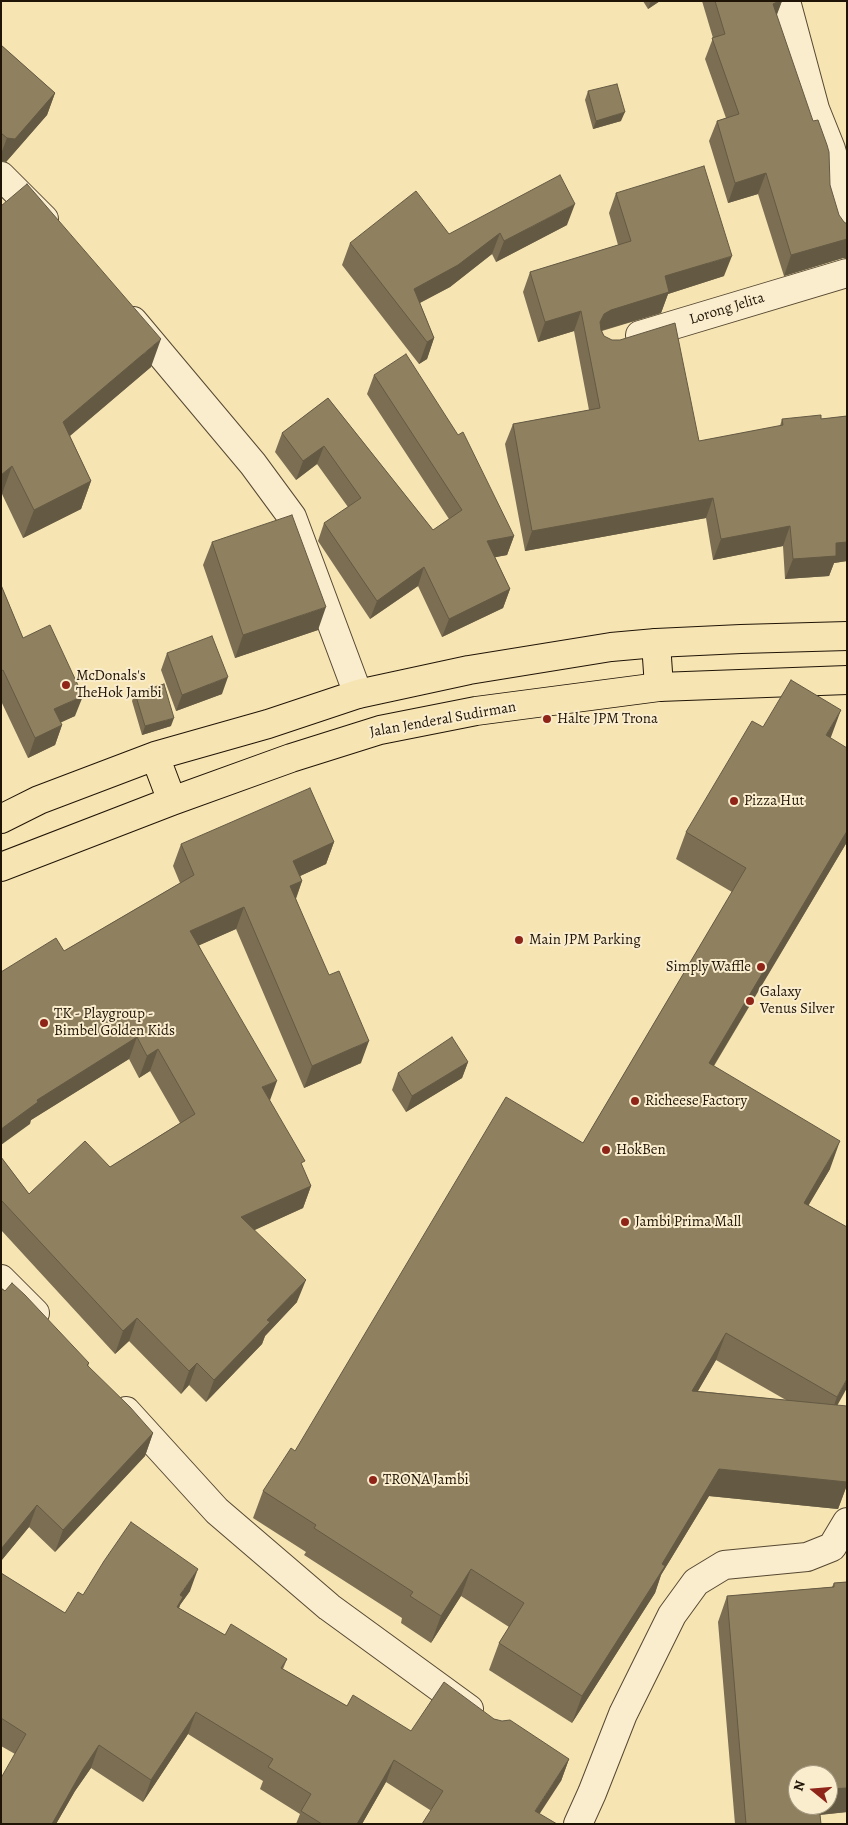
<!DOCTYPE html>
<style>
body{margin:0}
#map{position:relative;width:848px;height:1825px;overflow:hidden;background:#f6e4b3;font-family:Alegreya,serif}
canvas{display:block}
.frame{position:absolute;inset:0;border:2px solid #201406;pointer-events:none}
.north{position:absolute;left:788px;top:1765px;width:50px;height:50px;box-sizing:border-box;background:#f9edce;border:1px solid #a2967e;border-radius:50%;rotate:287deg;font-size:14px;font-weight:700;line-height:20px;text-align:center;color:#201406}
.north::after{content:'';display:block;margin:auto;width:18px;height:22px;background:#8f2418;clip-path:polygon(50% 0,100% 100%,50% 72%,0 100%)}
</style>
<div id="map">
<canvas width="848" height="1825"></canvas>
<div class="frame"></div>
<div class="north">N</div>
</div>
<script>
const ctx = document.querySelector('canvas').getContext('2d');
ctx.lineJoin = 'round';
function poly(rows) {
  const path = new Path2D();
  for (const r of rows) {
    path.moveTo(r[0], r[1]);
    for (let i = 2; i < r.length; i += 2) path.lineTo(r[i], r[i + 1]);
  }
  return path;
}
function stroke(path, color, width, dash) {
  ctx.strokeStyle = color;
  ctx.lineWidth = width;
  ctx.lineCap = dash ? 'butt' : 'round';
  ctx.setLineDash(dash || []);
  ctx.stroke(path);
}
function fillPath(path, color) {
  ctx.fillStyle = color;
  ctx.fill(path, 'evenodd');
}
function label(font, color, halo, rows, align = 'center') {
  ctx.font = font + ' Alegreya,serif';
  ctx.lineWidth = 4;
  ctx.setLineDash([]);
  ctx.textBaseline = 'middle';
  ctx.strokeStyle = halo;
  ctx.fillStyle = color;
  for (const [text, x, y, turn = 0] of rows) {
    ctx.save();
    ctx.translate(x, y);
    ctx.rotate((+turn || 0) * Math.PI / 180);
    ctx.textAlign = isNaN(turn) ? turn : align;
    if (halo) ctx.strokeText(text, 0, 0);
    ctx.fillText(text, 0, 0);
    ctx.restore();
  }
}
const minor = poly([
 [786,1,815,109,831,149,837,170,838,201,847,231],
 [1,176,44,219],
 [133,321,253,464,292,517,358,694],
 [640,335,847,273],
 [1,1279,35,1313],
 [126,1411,217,1511,329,1607,469,1709],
 [578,1824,592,1793,623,1714,672,1615,696,1582,724,1565,807,1557,832,1547,847,1522]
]);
const primary = poly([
 [656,643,659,687]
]);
const trunk = poly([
 [155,756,172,801],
 [1,819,39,800,155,756,268,724,358,694,469,670,611,647,656,643,741,639,847,636],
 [1,867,172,801,291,758,380,730,476,711,659,687,847,680]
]);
const wall = poly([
 [643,1,660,1,648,9],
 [702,1,782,1,776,15,830,185,847,258,843,258,784,276,758,194,728,203,709,141,717,121,726,118,705,59,713,38],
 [1,45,55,93,47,115,6,162,1,161],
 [588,91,621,121,593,129,585,100],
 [616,193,724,276,668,294,661,313,602,331,604,336,699,441,780,426,782,419,821,419,847,416,847,561,834,563,829,576,785,579,783,546,713,560,706,518,525,551,505,444,513,424,589,410,574,331,538,342,523,292,530,272,618,245,609,213],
 [1,206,151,367,70,436,91,481,81,509,23,538,2,494,1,495],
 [567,225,496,262,492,254,450,287,420,303,434,338,427,359,419,364,342,265,350,243,449,234],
 [374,375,514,536,507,555,495,557,510,589,503,608,442,637,418,586,370,619,318,541,324,523,348,507,317,464,296,480,275,452,282,433,328,398,433,530,449,519,367,394],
 [212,542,318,630,235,658,203,565],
 [1,585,23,638,75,716,60,722,62,725,55,745,28,758,1,701],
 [167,653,222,694,176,711,161,670],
 [135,693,171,726,142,735,132,701],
 [763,727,831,738,847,842,714,1066,830,1169,808,1205,847,1227,837,1405,847,1485,838,1509,709,1496,661,1575,655,1593,572,1723,489,1670,499,1643,509,1627,461,1596,431,1643,401,1623,402,1618,304,1555,306,1552,253,1518,263,1491,295,1451,583,1143,732,892,676,859,686,832],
 [716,1360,786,1400,698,1391],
 [334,842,326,864,300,876,302,881,296,899,361,1063,304,1088,236,929,199,945,270,1101,302,1167,311,1186,303,1208,254,1230,297,1302,265,1336,262,1344,206,1402,189,1385,181,1394,129,1341,115,1354,1,1230,1,1157,29,1194,110,1167,180,1123,150,1071,139,1078,129,1059,31,1120,30,1124,64,951,180,883,173,866,181,844],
 [468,1062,462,1078,406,1112,392,1090,398,1073],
 [1,1288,89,1363,88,1367,153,1433,145,1456,55,1552,29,1527,1,1561],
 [1,1573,65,1613,83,1595,190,1591,180,1605,179,1608,225,1635,287,1659,283,1669,347,1706,411,1731,494,1719,569,1759,561,1781,430,1810,386,1782,362,1824,296,1824,300,1814,260,1789,263,1781,188,1734,143,1802,91,1768,75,1791,56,1824,1,1824,15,1754,1,1746],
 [847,1582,847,1812,820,1815,821,1824,735,1824,718,1622,727,1596,832,1587,834,1583]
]);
const shadedWall = poly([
 [651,1,660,1,648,9],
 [779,1,782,1,775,20,773,4],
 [55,93,47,115,6,162,1,161,1,154,7,138],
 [625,112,621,121,593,129,596,121],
 [766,173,758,194,728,203,735,183],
 [575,204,567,225,496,262,504,241],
 [500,233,492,254,450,287,406,310,414,289],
 [847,239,847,258,843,258,784,276,791,255],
 [732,256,724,276,668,294,661,313,603,330,596,335,600,322,604,314,665,276],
 [581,311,574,331,538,342,545,322],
 [434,338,427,359,419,364,427,342],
 [161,339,151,367,53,450,63,422],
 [324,446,317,464,296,480,303,461],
 [12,466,2,494,1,495,1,475],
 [91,481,81,509,23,538,34,510],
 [713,498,706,518,525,551,532,531],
 [790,526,783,546,713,560,721,539],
 [514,536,507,555,481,560,487,541],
 [847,542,847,561,834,563,829,576,785,579,793,559,836,543],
 [424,567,418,586,370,619,377,601],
 [510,589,503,608,442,637,449,619],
 [326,607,318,630,235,658,243,635],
 [228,677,222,694,176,711,182,695],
 [83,696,75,716,47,729,54,709],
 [841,710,831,737,817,762,826,735],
 [174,718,171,726,142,735,145,726],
 [62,725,55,745,28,758,35,738],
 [847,831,847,842,699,1090,709,1063],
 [334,842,326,864,285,883,293,861],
 [302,881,294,903,290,886],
 [244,907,236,929,182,953,190,931],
 [137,1037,129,1059,31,1120,30,1124,1,1145,1,1129,37,1100],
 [369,1041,361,1063,304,1088,312,1066],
 [158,1049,150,1071,139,1078,147,1056],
 [468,1062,462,1078,406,1112,412,1096],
 [277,1081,269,1103,262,1087],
 [840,1141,830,1169,794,1230,804,1203],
 [311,1186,303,1208,233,1240,241,1217],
 [306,1280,297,1302,265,1336,262,1344,206,1402,214,1380,267,1320],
 [137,1318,129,1341,115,1354,123,1331],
 [726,1333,716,1360,682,1418,692,1391],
 [197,1363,189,1385,181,1394,189,1371],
 [847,1379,847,1388,827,1424,837,1397],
 [153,1433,145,1456,55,1552,63,1530],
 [719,1469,847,1482,847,1485,838,1509,709,1496,661,1575,655,1593,572,1723,582,1696],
 [37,1505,29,1527,1,1561,1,1549],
 [198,1569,190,1591,180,1605,175,1619,180,1595],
 [471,1569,461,1596,431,1643,441,1616],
 [196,1712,188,1734,143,1802,151,1780],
 [99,1745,91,1768,75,1791,56,1824,52,1824,83,1769],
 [569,1759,561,1781,533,1824,535,1811],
 [394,1760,386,1782,362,1824,357,1824],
 [847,1788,847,1812,808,1816,813,1805,828,1805,828,1789]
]);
const building = poly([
 [715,1,779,1,773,4,813,121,818,120,827,145,829,152,830,185,839,215,844,222,847,224,847,239,791,255,766,173,735,183,717,121,739,114,712,38,725,34,715,1],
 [1,45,55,93,15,139,7,138,1,133,1,45],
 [617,84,625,112,596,121,588,91,617,84],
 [704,166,732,256,665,276,669,292,611,310,604,314,600,322,601,330,604,336,612,340,620,340,675,323,699,441,783,425,782,419,821,415,821,419,847,416,847,542,836,543,836,556,793,559,790,526,721,539,713,498,532,531,513,424,600,408,581,311,545,322,530,272,631,241,616,193,704,166],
 [560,175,575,204,504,241,500,233,458,265,414,289,434,338,427,342,350,243,416,191,449,234,560,175],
 [27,184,161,339,63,422,91,481,34,510,12,466,1,475,1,206,27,184],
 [406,354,458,435,463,432,514,536,487,541,510,589,449,619,424,567,377,601,324,523,361,498,324,446,303,461,282,433,328,398,433,530,462,510,374,375,406,354],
 [292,515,326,607,243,635,212,542,292,515],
 [1,585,23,638,50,625,83,696,54,709,62,725,35,738,3,670,1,671,1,585],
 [212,636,228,677,182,695,167,653,212,636],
 [791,680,841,710,826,735,847,748,847,831,709,1063,840,1141,804,1203,847,1227,847,1379,837,1397,726,1333,692,1391,847,1406,847,1482,719,1469,662,1564,665,1566,582,1696,499,1643,524,1603,471,1569,441,1616,410,1596,413,1592,314,1528,316,1525,263,1491,291,1448,295,1451,506,1097,583,1143,746,868,686,832,752,721,763,727,791,680],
 [164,684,174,718,145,726,135,693,164,684],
 [310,788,334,842,293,861,302,881,290,886,329,975,339,971,369,1041,312,1066,244,907,190,931,277,1081,262,1087,305,1161,301,1163,311,1186,241,1217,306,1280,267,1320,270,1322,214,1380,197,1363,189,1371,137,1318,123,1331,2,1201,1,1201,1,1157,29,1194,85,1141,110,1167,195,1114,158,1049,147,1056,137,1037,37,1100,38,1102,1,1129,1,972,56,938,64,951,194,875,181,844,310,788],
 [452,1037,468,1062,412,1096,398,1073,452,1037],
 [12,1283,25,1295,89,1363,87,1365,130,1407,153,1433,63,1530,37,1505,1,1549,1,1288,5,1291,12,1283],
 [131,1522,198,1569,180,1595,183,1597,177,1607,225,1635,231,1624,287,1659,281,1668,347,1706,353,1695,411,1731,444,1682,494,1719,502,1721,510,1720,569,1759,535,1811,557,1824,422,1824,443,1791,394,1760,357,1824,322,1824,301,1811,311,1794,268,1767,273,1759,196,1712,151,1780,99,1745,83,1769,52,1824,1,1824,1,1778,26,1734,1,1718,1,1573,65,1613,78,1592,83,1595,104,1561,131,1522],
 [847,1582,847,1788,828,1789,828,1775,798,1775,798,1805,819,1805,821,1824,746,1824,727,1596,834,1587,834,1583,847,1582]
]);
const markers = [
 [66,685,5,"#8f2418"],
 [547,719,5,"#8f2418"],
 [734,801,5,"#8f2418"],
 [519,940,5,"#8f2418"],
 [761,967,5,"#8f2418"],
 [750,1001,5,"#8f2418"],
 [44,1023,5,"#8f2418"],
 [635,1101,5,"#8f2418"],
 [606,1150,5,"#8f2418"],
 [625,1222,5,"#8f2418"],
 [373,1480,5,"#8f2418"]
];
const streetNames = [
 ["Lorong Jelita",727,309,-17],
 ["Jalan Jenderal Sudirman",443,720,-10]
];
const poiNames = [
 ["McDonals's",76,676],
 ["TheHok Jambi",76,693],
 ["Halte JPM Trona",557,719],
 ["Pizza Hut",744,801],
 ["Main JPM Parking",529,940],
 ["Simply Waffle",751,967,"right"],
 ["Galaxy",760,992],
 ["Venus Silver",760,1009],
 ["TK - Playgroup -",54,1014],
 ["Bimbel Golden Kids",54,1031],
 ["Richeese Factory",645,1101],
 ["HokBen",616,1150],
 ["Jambi Prima Mall",635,1222],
 ["TRONA Jambi",383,1480]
];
stroke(minor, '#564831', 30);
stroke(primary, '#201406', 30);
stroke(trunk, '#201406', 30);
stroke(minor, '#f9edce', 28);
stroke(primary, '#f6e4b3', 28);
stroke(trunk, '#f6e4b3', 28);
fillPath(wall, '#7b6e53');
fillPath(shadedWall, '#645a43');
fillPath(building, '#8f8060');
stroke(building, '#645a43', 1);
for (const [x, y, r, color] of markers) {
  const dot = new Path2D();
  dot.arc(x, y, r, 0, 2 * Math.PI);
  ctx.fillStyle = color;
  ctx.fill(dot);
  stroke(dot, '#f9edce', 2);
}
label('15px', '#201406', '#f9edce', streetNames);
label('15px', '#201406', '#f9edce', poiNames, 'left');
</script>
